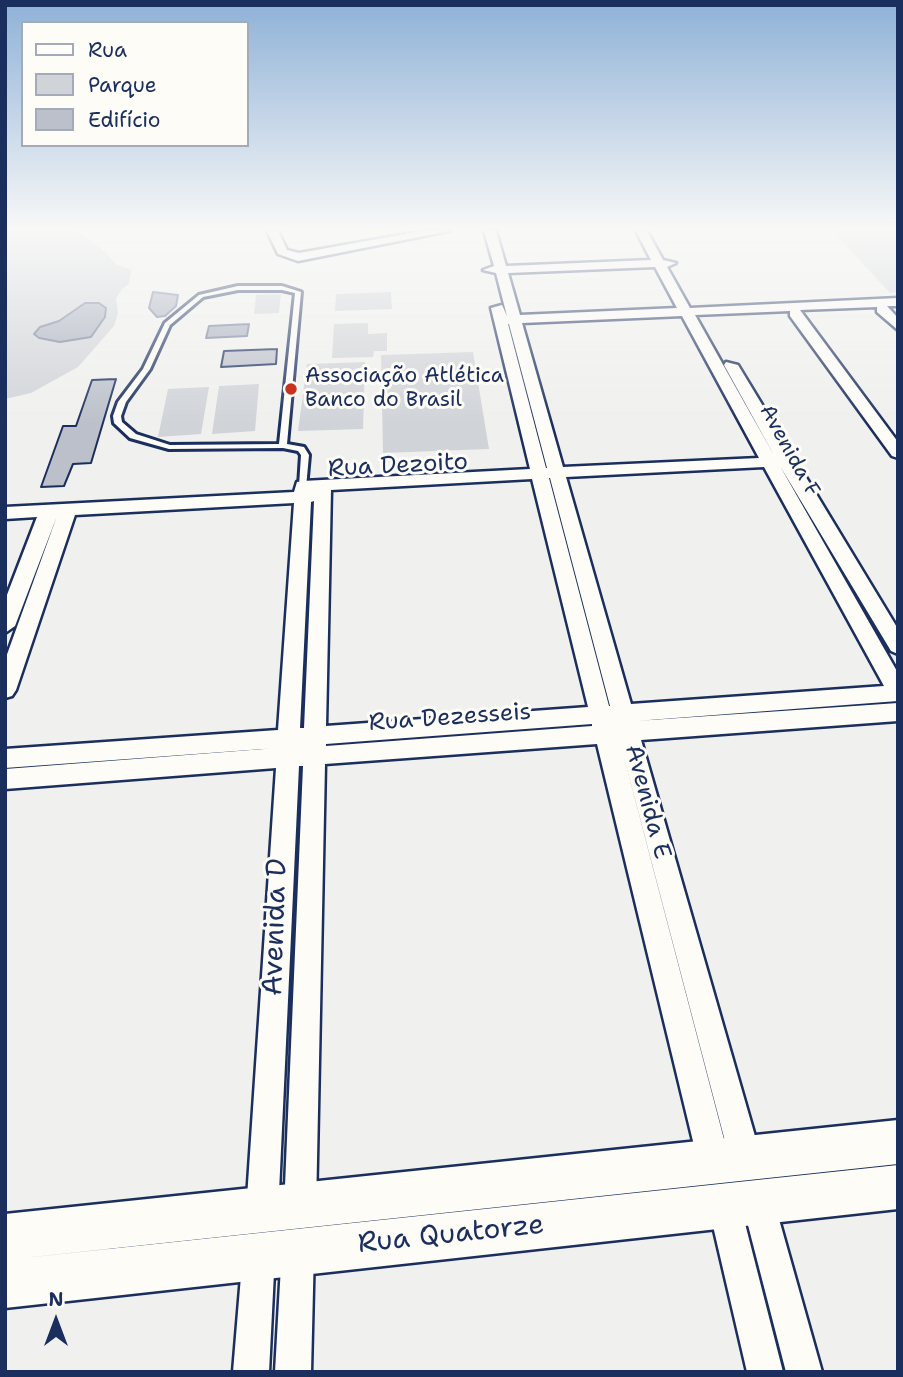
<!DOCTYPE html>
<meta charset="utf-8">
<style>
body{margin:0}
#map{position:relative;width:903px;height:1377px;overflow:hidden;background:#f0f0ee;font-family:"Shantell Sans",sans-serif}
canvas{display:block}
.frame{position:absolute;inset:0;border:7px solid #1b2f5e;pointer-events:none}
.legend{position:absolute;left:21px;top:21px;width:228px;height:126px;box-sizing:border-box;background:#fdfcf7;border:2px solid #a3aaba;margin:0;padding:9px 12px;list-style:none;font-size:21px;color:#1b2f5e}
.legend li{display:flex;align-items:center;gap:14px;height:35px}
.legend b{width:35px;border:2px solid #a3aaba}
.north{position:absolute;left:21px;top:1286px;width:70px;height:70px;-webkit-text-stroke:5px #fdfcf7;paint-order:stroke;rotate:0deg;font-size:19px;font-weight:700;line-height:28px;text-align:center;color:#1b2f5e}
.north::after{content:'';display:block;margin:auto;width:24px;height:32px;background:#1b2f5e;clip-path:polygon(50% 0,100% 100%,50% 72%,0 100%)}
</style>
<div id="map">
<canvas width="903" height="1377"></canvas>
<div class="frame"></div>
<ul class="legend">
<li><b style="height:9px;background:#fdfcf7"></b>Rua</li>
<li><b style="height:19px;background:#d0d3d8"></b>Parque</li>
<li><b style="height:19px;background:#bbc0ca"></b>Edifício</li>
</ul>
<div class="north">N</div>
</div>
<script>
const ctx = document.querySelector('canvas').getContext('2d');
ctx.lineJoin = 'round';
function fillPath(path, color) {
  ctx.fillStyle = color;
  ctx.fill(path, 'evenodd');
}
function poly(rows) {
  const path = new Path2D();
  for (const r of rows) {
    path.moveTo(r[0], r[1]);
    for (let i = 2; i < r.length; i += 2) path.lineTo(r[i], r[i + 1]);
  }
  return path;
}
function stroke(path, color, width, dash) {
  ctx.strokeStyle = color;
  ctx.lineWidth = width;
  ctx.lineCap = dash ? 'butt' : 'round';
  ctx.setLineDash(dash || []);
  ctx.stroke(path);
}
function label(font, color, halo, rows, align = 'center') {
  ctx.font = font + ' "Shantell Sans",sans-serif';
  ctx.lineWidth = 6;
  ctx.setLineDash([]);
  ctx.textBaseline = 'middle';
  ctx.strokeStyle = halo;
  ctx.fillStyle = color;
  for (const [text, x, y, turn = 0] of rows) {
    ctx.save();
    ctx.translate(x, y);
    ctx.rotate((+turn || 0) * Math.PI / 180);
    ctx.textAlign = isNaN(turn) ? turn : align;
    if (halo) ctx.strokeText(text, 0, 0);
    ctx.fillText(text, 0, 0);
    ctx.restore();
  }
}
const green = poly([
 [5,231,78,231,102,249,116,264,131,270,129,284,122,289,116,299,118,313,114,326,78,367,31,393,5,399],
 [85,302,99,302,107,308,106,317,91,337,60,342,38,339,34,334,38,328,58,321],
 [833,231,898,231,898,292,890,293],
 [391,292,392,309,335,311,336,294],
 [281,294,279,313,254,314,256,295],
 [368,323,368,334,387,333,387,351,374,351,373,357,332,358,334,324],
 [473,352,489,449,383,453,381,355],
 [365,362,363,429,298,431,307,364],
 [259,384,255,431,212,434,219,386],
 [209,387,201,434,158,437,168,389]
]);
const water = poly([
 [153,292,178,295,176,306,165,316,157,317,149,308,153,292],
 [85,303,99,303,106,308,105,317,91,337,60,342,39,338,34,334,40,327,59,321,85,303],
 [249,324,247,336,206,338,209,326,249,324]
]);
const building = poly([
 [277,349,276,364,221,367,224,351,277,349],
 [116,379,91,463,73,464,64,486,41,487,63,426,76,426,92,380,116,379]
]);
const lane = poly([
 [238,286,282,286,301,292,287,444,304,447,309,455,306,488,300,488,299,486,301,455,298,451,283,448,169,449,130,438,114,423,113,416,118,402,143,369,165,323,199,295,238,286],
 [238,290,282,290,295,293,279,444,170,445,136,434,122,422,121,416,126,402,150,369,170,325,203,297,238,290]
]);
const street = poly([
 [267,231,278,231,287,250,299,253,423,231,449,231,298,261,278,254,267,231],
 [484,231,496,231,506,266,651,260,636,231,647,231,663,260,676,263,667,267,690,308,898,298,898,306,887,306,898,318,898,330,877,312,877,307,800,310,898,442,898,458,892,456,790,316,790,311,695,315,775,457,724,365,726,362,738,365,898,629,898,654,891,651,780,466,898,673,898,701,636,721,898,703,898,721,641,740,763,1164,758,1175,747,1180,736,1175,731,1164,620,742,731,1166,726,1177,715,1182,704,1177,699,1166,597,744,325,764,316,1209,311,1220,300,1225,289,1220,284,1209,303,766,299,766,278,1213,273,1224,262,1229,251,1224,246,1213,276,768,5,789,5,769,277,748,5,768,5,749,278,730,294,503,75,515,16,690,12,696,5,698,5,660,57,516,15,626,5,633,5,600,37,517,5,519,5,507,294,492,297,482,303,481,530,469,491,308,502,305,507,316,496,273,483,270,494,266,484,231],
 [655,267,677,308,520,315,508,273,655,267],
 [682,316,759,458,563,467,522,323,682,316],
 [508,324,509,324,547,468,546,468,508,324],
 [764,467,884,686,631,704,566,477,764,467],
 [549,478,550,478,610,706,609,706,549,478],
 [532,479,588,707,326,726,331,490,532,479],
 [314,501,304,728,300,728,311,502,314,501],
 [592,724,592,726,326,746,326,744,592,724],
 [757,1182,768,1187,773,1198,822,1372,786,1372,741,1198,746,1187,757,1182],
 [723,1184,734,1189,739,1200,783,1372,747,1372,707,1200,712,1189,723,1184],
 [298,1232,310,1236,314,1248,311,1372,275,1372,282,1248,286,1236,298,1232],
 [259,1236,271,1240,275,1252,269,1372,233,1372,243,1252,247,1240,259,1236]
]);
const secondary = poly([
 [898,1120,898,1164,5,1260,5,1214,898,1120],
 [898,1165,898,1209,5,1308,5,1260,898,1165]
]);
const markers = [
 [291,389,7,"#c8321e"]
];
const farPoinames = [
 ["Associação Atlética",305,377],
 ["Banco do Brasil",305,401]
];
const farStreetnames = [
 ["Avenida F",789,451,61]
];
const streetNames = [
 ["Rua Dezoito",398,466,-3],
 ["Rua Dezesseis",450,718,-4],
 ["Avenida E",647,802,75]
];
const nearStreetnames = [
 ["Avenida D",276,927,-88],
 ["Rua Quatorze",451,1235,-6]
];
fillPath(green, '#d0d3d8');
fillPath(water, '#a7adbd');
stroke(water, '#6f7b97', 2);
fillPath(building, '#bbc0ca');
stroke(building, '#1b2f5e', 2);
stroke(lane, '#1b2f5e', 6);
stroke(street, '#1b2f5e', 5);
stroke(secondary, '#1b2f5e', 5);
fillPath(lane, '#fdfcf7');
fillPath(street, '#fdfcf7');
fillPath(secondary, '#fdfcf7');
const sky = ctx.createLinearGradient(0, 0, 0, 424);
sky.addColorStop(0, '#8eb1d7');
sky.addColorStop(0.54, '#f8f8f7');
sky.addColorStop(1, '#f8f8f700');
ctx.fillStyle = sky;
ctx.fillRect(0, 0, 903, 424);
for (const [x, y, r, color] of markers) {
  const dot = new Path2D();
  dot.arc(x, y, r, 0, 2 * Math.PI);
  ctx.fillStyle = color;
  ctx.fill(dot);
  stroke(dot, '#fdfcf7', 2.5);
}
label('21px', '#1b2f5e', '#fdfcf7', farPoinames, 'left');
label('21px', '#1b2f5e', '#fdfcf7', farStreetnames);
label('24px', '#1b2f5e', '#fdfcf7', streetNames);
label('28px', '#1b2f5e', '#fdfcf7', nearStreetnames);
</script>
